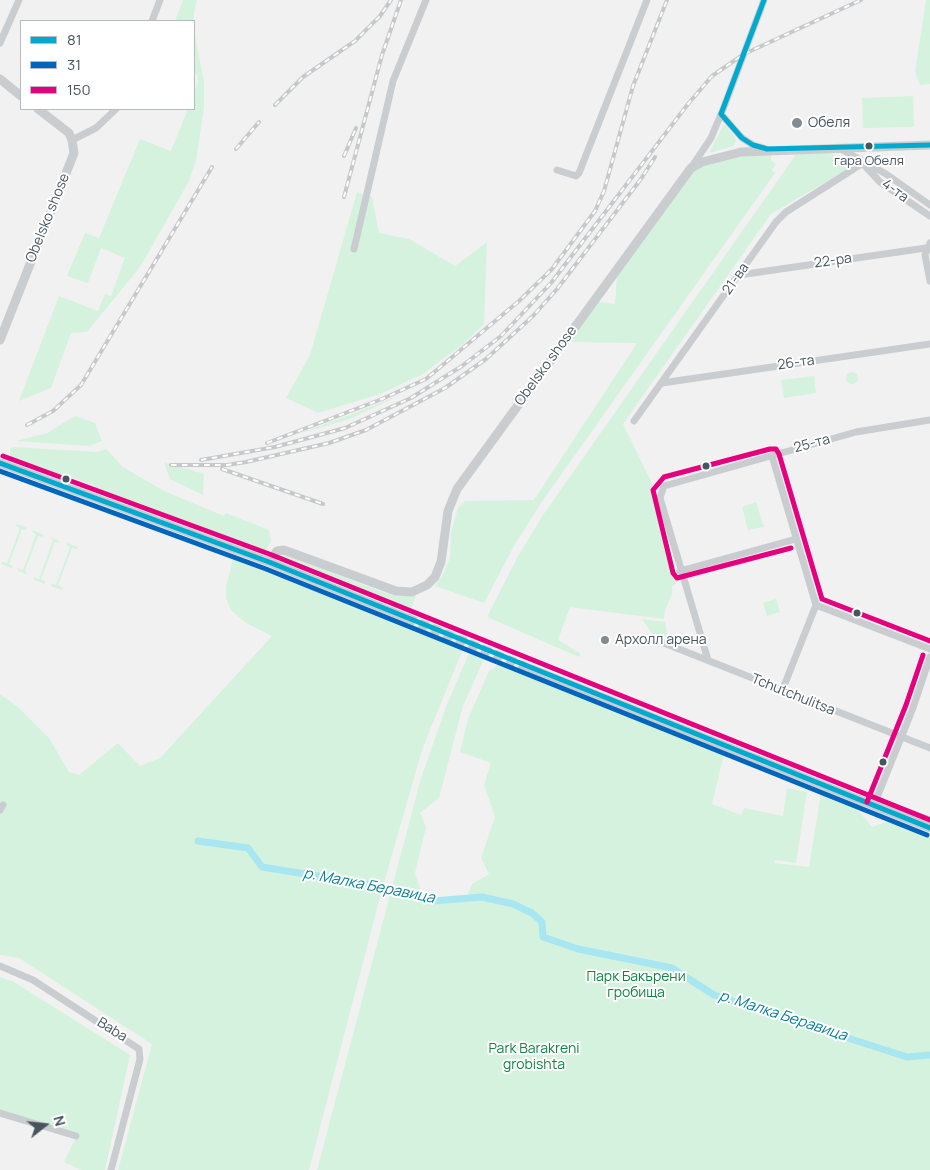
<!DOCTYPE html>
<meta charset="utf-8">
<style>
body{margin:0}
#map{position:relative;width:930px;height:1170px;overflow:hidden;background:#f2f1f1;font-family:Manrope,sans-serif}
canvas{display:block}
.legend{position:absolute;left:20px;top:20px;width:175px;height:90px;box-sizing:border-box;background:#fff;border:1px solid #b5bbbf;margin:0;padding:6px 9px;list-style:none;font-size:15px;color:#47555f}
.legend li{display:flex;align-items:center;gap:10px;height:25px}
.legend b{width:25px;border:1px solid #b5bbbf}
.north{position:absolute;left:20px;top:1100px;width:50px;height:50px;-webkit-text-stroke:4px #fff;paint-order:stroke;rotate:74deg;font-size:14px;font-weight:700;line-height:20px;text-align:center;color:#47555f}
.north::after{content:'';display:block;margin:auto;width:18px;height:22px;background:#47555f;clip-path:polygon(50% 0,100% 100%,50% 72%,0 100%)}
</style>
<div id="map">
<canvas width="930" height="1170"></canvas>
<ul class="legend">
<li><b style="height:6px;background:#00a9ce"></b>81</li>
<li><b style="height:6px;background:#0065bd"></b>31</li>
<li><b style="height:6px;background:#e5007d"></b>150</li>
</ul>
<div class="north">N</div>
</div>
<script>
const ctx = document.querySelector('canvas').getContext('2d');
ctx.lineJoin = 'round';
function fillPath(path, color) {
  ctx.fillStyle = color;
  ctx.fill(path, 'evenodd');
}
function poly(rows) {
  const path = new Path2D();
  for (const r of rows) {
    if (r.length === 3) {
      path.moveTo(r[0] + r[2], r[1]);
      path.arc(r[0], r[1], r[2], 0, 2 * Math.PI);
      continue;
    }
    path.moveTo(r[0], r[1]);
    for (let i = 2; i < r.length; i += 2) path.lineTo(r[i], r[i + 1]);
  }
  return path;
}
function stroke(path, color, width, dash) {
  ctx.strokeStyle = color;
  ctx.lineWidth = width;
  ctx.lineCap = dash ? 'butt' : 'round';
  ctx.setLineDash(dash || []);
  ctx.stroke(path);
}
function label(font, color, halo, rows, align = 'center') {
  ctx.font = font + ' Manrope,sans-serif';
  ctx.lineWidth = 4;
  ctx.setLineDash([]);
  ctx.textBaseline = 'middle';
  ctx.strokeStyle = halo;
  ctx.fillStyle = color;
  for (const [text, x, y, turn = 0] of rows) {
    ctx.save();
    ctx.translate(x, y);
    ctx.rotate((+turn || 0) * Math.PI / 180);
    ctx.textAlign = isNaN(turn) ? turn : align;
    if (halo) ctx.strokeText(text, 0, 0);
    ctx.fillText(text, 0, 0);
    ctx.restore();
  }
}
const green = poly([
 [183,0,197,0,194,13,194,30,204,82,204,108,196,161,189,181,140,267,87,332,71,333,51,388,19,401,59,296,98,311,105,294,111,296,125,258,101,248,88,283,67,276,85,233,99,238,140,139,171,151,188,109,194,109,194,93,198,82,197,75,194,73,194,21,175,21],
 [926,0,930,0,930,84,920,85,915,72],
 [913,96,914,127,863,128,862,98],
 [724,124,734,136,736,141,733,146,709,153],
 [828,151,851,167,771,214,623,424,651,481,676,571,678,581,672,587,672,594,665,610,664,619,570,607,558,640,581,654,579,657,487,617,517,558,543,515,797,153],
 [771,153,771,160,776,164,772,170,775,173,541,503,514,546,484,603,435,586,443,574,450,558,451,532,458,508,465,501,534,500,637,343,570,342,597,302,615,304,617,275,694,170,705,164,749,154],
 [357,192,372,197,379,233,409,239,455,266,487,242,484,324,463,344,423,374,380,394,318,413,286,398,310,355],
 [852,378,6],
 [814,376,816,393,784,398,781,380],
 [400,395,350,419,298,434,360,411],
 [75,416,95,423,102,441,89,446,16,441,47,433],
 [14,447,97,452,106,449,123,467,164,491,224,516,226,513,269,530,271,541,266,550,258,553,96,491,95,486,63,474,58,478,14,461,10,455,10,448],
 [164,462,204,474,203,495,170,479],
 [756,502,764,527,748,530,742,507],
 [17,524,27,528,26,530,22,529,9,564,13,566,12,568,1,564,2,562,7,563,20,528,16,526],
 [33,530,44,535,43,537,38,536,25,571,28,575,18,571,18,568,23,570,36,534,32,532],
 [50,537,60,541,59,543,55,542,41,579,45,581,45,584,34,580,34,577,39,579,53,540],
 [67,543,78,547,77,549,72,548,58,585,63,588,62,590,51,586,52,584,56,585,70,547,66,545],
 [283,554,377,590,397,596,416,596,409,614,468,637,423,747,381,893,309,1170,118,1170,152,1044,19,958,0,955,0,694,18,707,49,738,69,772,79,775,118,743,140,766,160,758,272,636,246,623,231,610,226,598,226,586,233,559,277,577,284,575,405,622,409,613,289,565,281,559],
 [776,599,780,612,767,616,763,603],
 [642,619,665,622,667,634,663,640,655,638],
 [469,653,484,659,463,706,439,798,420,813,426,827,415,873,422,894,436,899,467,896,472,884,489,874,481,858,495,817,484,785,491,763,460,752,468,719,489,671,499,664,529,673,617,709,724,754,712,804,741,815,744,808,783,816,787,788,807,792,796,863,775,860,775,863,809,867,821,793,855,807,872,827,891,820,930,835,930,1170,317,1170,421,778,446,707],
 [0,977,14,982,130,1055,105,1170,81,1170,64,1162,76,1137,0,1113]
]);
const canal = poly([
 [198,841,248,848,262,867,373,885,433,901,482,897,513,904,532,913,542,922,543,937,578,949,672,968,714,995,907,1057,930,1055]
]);
const tertiaryTunnel = poly([
 [407,618,531,669]
]);
const minor = poly([
 [152,21,160,0],
 [0,43,19,0],
 [721,114,742,138,753,145,767,149],
 [72,140,96,128,116,109],
 [839,148,886,174,930,205],
 [866,167,880,182,930,216],
 [691,168,711,138,724,107,764,0],
 [557,170,576,176,579,173,647,0],
 [930,243,925,255,930,281],
 [354,249,393,81,426,0],
 [739,275,926,248],
 [662,383,930,344],
 [634,421,776,222,786,212,863,163],
 [772,456,816,605,782,691],
 [680,571,796,539],
 [816,605,930,649],
 [656,640,930,748],
 [708,660,660,498,664,486,856,432,930,420],
 [874,805,913,708,930,657],
 [0,810,3,805],
 [0,966,33,980,139,1049,140,1059,111,1170],
 [0,1113,76,1136]
]);
const tertiary = poly([
 [0,79,21,96],
 [0,340,74,153,72,140,69,133,38,109],
 [0,463,269,562,407,618],
 [269,562,277,551,284,550,396,591,412,592,427,585,435,577,441,562,448,511,457,489,691,168,702,162,741,152,930,145],
 [531,669,930,828],
 [880,806,891,807,930,821]
]);
const rail = poly([
 [275,105,303,77,355,41,380,16,391,0],
 [236,149,259,122],
 [344,156,356,128],
 [344,197,382,55,401,0],
 [27,425,53,411,81,385,212,167],
 [267,443,382,399,426,379,519,301,552,269,595,211,604,191,633,86,667,0],
 [201,460,275,447,345,428,411,398,462,366,501,336,551,283,688,104,712,76,744,54,861,0],
 [171,465,227,465,246,462,329,443,366,430,445,388,486,359,533,316,557,289,641,179,655,157],
 [222,469,323,504]
]);
const bus1 = poly([
 [721,114,742,138,753,145,767,149,930,145],
 [721,114,764,0],
 [0,463,269,562,930,828]
]);
const bus2 = poly([
 [0,471,266,569,927,835]
]);
const bus3 = poly([
 [3,456,272,555,930,820],
 [791,548,677,578,673,573,653,490,664,477,770,449,776,449,779,454,822,599,930,641],
 [867,802,906,705,923,655]
]);
const markers = [
 [797,123,6,"#838c92"],
 [869,146,4.5,"#47555f"],
 [706,466,4.5,"#47555f"],
 [66,479,4.5,"#47555f"],
 [857,613,4.5,"#47555f"],
 [605,640,5,"#838c92"],
 [883,762,4.5,"#47555f"]
];
const busNames = [
 ["гара Обеля",869,161]
];
const poiNames = [
 ["Обеля",808,123],
 ["Архолл арена",615,640]
];
const streetNames = [
 ["4-та",895,191,36],
 ["Obelsko shose",48,218,-68],
 ["22-ра",833,261,-8],
 ["21-ва",736,279,-55],
 ["26-та",796,363,-8],
 ["Obelsko shose",546,366,-54],
 ["25-та",812,444,-15],
 ["Tchutchulitsa",793,695,22],
 ["Baba",112,1030,32]
];
const parkNames = [
 ["Парк Бакърени",636,977],
 ["гробища",636,993],
 ["Park Barakreni",534,1049],
 ["grobishta",534,1065]
];
const waterNames = [
 ["р. Малка Беравица",369,886,11],
 ["р. Малка Беравица",783,1016,18]
];
fillPath(green, '#d5f2de');
stroke(canal, '#a8e6f1', 7);
stroke(tertiaryTunnel, '#c7cacc', 9, [9, 4.5]);
stroke(minor, '#cacdd0', 7);
stroke(tertiary, '#cacdd0', 9);
stroke(rail, '#c6c8ca', 4);
stroke(rail, '#fff', 2, [5.5]);
stroke(bus1, '#00a9ce', 5);
stroke(bus2, '#0065bd', 5);
stroke(bus3, '#e5007d', 5);
for (const [x, y, r, color] of markers) {
  const dot = new Path2D();
  dot.arc(x, y, r, 0, 2 * Math.PI);
  ctx.fillStyle = color;
  ctx.fill(dot);
  stroke(dot, '#fff', 2);
}
label('13px', '#47555f', '#fff', busNames);
label('14px', '#47555f', '#fff', poiNames, 'left');
label('14px', '#47555f', '#fff', streetNames);
label('14px', '#128545', '#fff', parkNames);
label('italic 15px', '#077f93', '#fff', waterNames);
</script>
